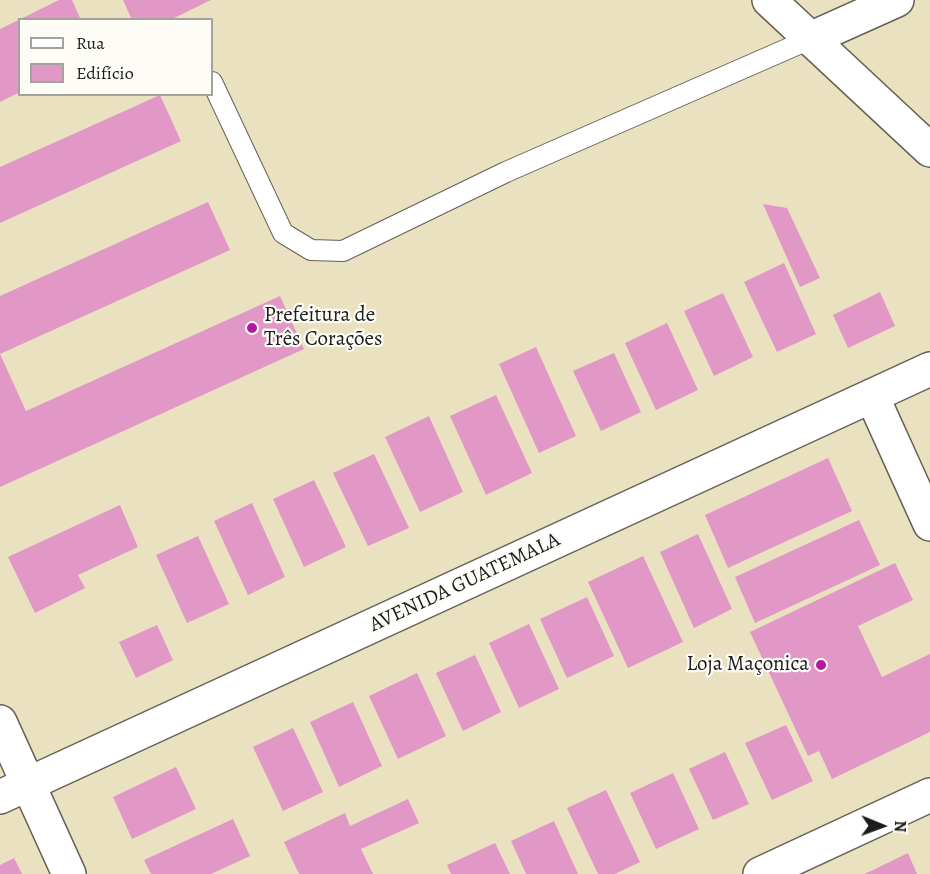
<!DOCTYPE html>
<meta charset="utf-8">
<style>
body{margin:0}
#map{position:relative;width:930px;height:874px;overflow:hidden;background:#eae1c0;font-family:Alegreya,serif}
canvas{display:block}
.legend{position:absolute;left:18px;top:18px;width:195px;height:78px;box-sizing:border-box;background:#fdfcf7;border:2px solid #a3a29f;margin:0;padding:8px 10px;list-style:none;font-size:18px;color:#1c1c1c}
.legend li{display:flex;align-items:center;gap:12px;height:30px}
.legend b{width:30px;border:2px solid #a3a29f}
.north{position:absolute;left:852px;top:796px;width:60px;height:60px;-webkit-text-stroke:4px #fdfcf7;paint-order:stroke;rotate:91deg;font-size:16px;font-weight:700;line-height:24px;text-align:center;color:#1c1c1c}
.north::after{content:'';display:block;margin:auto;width:21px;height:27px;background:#1c1c1c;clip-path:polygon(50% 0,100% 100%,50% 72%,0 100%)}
</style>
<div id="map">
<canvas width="930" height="874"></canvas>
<ul class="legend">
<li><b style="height:8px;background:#fff"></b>Rua</li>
<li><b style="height:16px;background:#e198c6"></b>Edifício</li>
</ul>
<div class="north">N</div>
</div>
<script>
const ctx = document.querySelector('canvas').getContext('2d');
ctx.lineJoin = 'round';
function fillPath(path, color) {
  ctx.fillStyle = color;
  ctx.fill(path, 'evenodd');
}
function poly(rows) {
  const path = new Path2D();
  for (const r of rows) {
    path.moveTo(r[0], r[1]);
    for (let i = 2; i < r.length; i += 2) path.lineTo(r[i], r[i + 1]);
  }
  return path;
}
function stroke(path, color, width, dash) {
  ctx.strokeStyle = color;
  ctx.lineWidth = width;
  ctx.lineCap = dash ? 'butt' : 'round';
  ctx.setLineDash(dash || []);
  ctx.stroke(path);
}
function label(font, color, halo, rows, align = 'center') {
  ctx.font = font + ' Alegreya,serif';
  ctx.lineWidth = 4.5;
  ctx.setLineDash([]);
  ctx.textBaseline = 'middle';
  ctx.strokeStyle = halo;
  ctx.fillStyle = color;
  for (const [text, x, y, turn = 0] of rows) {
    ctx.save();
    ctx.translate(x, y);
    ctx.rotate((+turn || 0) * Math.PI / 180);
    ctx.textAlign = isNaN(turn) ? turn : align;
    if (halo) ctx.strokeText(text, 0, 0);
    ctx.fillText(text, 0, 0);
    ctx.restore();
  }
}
const building = poly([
 [59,0,72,0,81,20,20,20,20,92,0,102,0,29],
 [123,0,211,0,170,20,132,20],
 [160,95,181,141,0,223,0,167],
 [208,202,230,250,0,354,26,411,280,296,304,349,0,487,0,296],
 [763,204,787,208,820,278,800,287],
 [784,263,816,334,777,352,744,282],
 [880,292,895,326,848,348,833,315],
 [723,293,753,357,714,376,684,311],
 [667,323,698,390,656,410,625,343],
 [536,347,576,436,539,453,499,364],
 [614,353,641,412,601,431,573,371],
 [496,395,532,473,486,495,450,416],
 [429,416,463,492,420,512,385,437],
 [374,454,409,528,368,546,333,473],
 [828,458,852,511,728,568,705,515],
 [314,480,346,547,304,567,273,499],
 [252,503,285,577,248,595,214,521],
 [120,505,138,547,78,575,85,588,35,613,8,557],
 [859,520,880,565,755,623,735,577],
 [698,534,732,609,694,628,660,552],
 [198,536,229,604,187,623,156,555],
 [643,556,683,642,628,668,588,582],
 [895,563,913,600,858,626,882,677,930,654,930,732,832,779,819,751,808,756,750,632],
 [587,597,614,656,567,678,540,619],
 [529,624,559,689,519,708,489,643],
 [157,625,173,660,136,678,119,642],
 [475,655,501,712,463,731,436,673],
 [417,673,446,736,398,759,369,696],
 [353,702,382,766,339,787,310,722],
 [786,725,813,781,772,800,745,743],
 [293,728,323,792,283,811,253,747],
 [725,752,749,804,713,820,689,769],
 [176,767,196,809,132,839,113,797],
 [673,773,699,829,656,849,630,793],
 [606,790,640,862,615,874,598,874,567,808],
 [408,799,419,823,361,849,373,874,299,874,284,842,345,813,350,826],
 [233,819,250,856,211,874,151,874,144,860],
 [554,821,578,874,526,874,511,841],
 [495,843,510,874,451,874,447,865],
 [908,853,917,874,864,874,871,871],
 [14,858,22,874,0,874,0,865]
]);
const lane = poly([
 [212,82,283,233,311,250,343,251,506,172,810,39]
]);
const street = poly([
 [810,39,897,0],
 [872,396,930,524],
 [0,722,69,874],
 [760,874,930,795]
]);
const secondary = poly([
 [769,0,930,150],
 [0,797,930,369]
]);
const markers = [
 [252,328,6,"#b5179e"],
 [821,665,6,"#b5179e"]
];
const poiNames = [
 ["Prefeitura de",264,316],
 ["Três Corações",264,340],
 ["Loja Maçonica",809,665,"right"]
];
const streetNames = [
 ["AVENIDA GUATEMALA",465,583,-25]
];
fillPath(building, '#e198c6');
stroke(lane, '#646155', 22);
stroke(street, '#646155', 36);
stroke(secondary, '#646155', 36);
stroke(lane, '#fff', 20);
stroke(street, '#fff', 33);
stroke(secondary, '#fff', 33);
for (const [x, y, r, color] of markers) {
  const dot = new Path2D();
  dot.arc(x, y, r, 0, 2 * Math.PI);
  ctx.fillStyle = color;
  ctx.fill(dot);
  stroke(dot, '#fdfcf7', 2);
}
label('21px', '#1c1c1c', '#fdfcf7', poiNames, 'left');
label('21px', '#1c1c1c', '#fdfcf7', streetNames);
</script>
